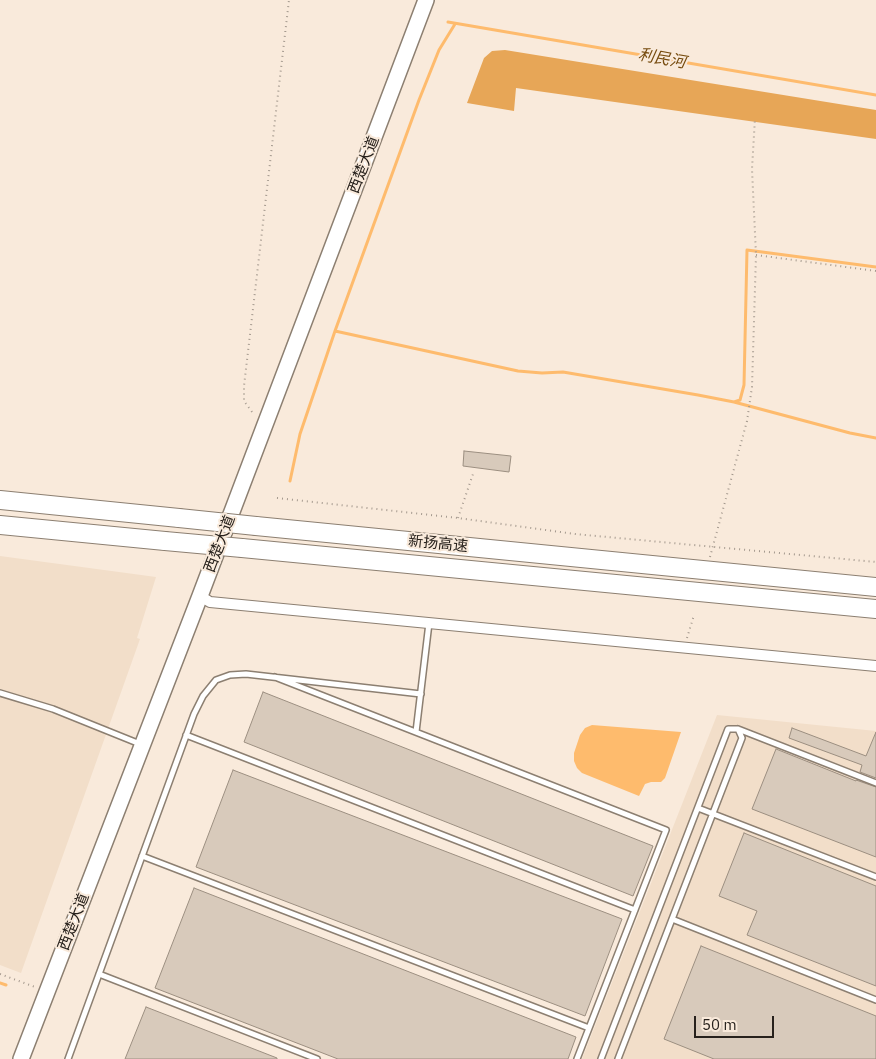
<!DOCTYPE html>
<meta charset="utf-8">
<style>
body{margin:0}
#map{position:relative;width:876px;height:1059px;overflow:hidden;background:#f9eadb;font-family:"IBM Plex Sans",sans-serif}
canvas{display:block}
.scale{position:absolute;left:694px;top:1016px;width:80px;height:22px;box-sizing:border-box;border:2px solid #27211c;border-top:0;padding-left:6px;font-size:15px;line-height:18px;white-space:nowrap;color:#27211c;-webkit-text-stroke:4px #f9eadb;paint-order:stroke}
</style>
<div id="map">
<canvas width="876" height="1059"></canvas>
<div class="scale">50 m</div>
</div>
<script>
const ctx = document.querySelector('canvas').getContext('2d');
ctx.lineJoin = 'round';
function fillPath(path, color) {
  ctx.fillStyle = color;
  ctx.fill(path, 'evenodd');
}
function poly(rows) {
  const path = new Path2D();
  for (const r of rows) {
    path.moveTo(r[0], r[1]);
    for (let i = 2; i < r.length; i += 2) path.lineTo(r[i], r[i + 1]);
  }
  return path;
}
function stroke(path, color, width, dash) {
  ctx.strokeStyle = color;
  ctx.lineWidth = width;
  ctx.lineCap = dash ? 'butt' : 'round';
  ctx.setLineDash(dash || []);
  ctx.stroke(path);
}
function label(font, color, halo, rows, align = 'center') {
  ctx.font = font + ' "IBM Plex Sans","Noto Sans SC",sans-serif';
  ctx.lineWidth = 4;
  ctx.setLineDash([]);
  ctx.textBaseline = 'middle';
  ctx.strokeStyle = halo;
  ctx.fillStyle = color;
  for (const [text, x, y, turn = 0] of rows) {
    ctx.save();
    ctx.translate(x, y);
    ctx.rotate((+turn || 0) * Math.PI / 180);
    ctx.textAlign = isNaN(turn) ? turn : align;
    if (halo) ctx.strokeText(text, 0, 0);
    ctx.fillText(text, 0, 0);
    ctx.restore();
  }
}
const built = poly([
 [0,556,156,577,137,638,140,639,21,973,0,965],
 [717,715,876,731,876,1059,582,1059]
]);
const forest = poly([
 [505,50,876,110,876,139,516,88,514,111,467,103,484,58,492,51]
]);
const water = poly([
 [592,725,681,732,665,778,661,782,651,782,645,784,639,796,582,773,577,768,574,761,574,753,580,735,585,728]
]);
const stream = poly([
 [448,22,876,95],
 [335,331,518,371,542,373,563,372,698,395,734,402,850,433,876,438],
 [734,402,740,400,744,385,747,250,876,267],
 [290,481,300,434,335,331,419,100,439,50,455,24],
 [0,983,6,985]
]);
const building = poly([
 [464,451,511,456,509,472,463,466,464,451],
 [263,692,653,846,633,896,244,742,263,692],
 [792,728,866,756,876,732,876,778,860,772,862,765,789,738,792,728],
 [776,749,856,781,856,780,876,787,876,857,752,809,776,749],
 [233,770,622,919,585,1016,196,867,233,770],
 [744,833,876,886,876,986,747,935,757,911,719,896,744,833],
 [194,888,576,1037,568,1059,338,1059,155,988,194,888],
 [701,946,876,1016,876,1059,714,1059,664,1039,701,946],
 [146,1007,277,1058,277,1059,125,1059,146,1007]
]);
const path = poly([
 [756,255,876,271],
 [252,412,244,401,244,386,289,0],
 [277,498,458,518,575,534,876,562],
 [458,518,474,471],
 [710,557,747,421,752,387,756,255,752,169,755,118],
 [687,638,694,615],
 [0,974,35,987]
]);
const lane = poly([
 [275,677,666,830,577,1059],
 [0,693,53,709,140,744],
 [738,729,876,783],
 [416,732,429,623],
 [186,735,635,910],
 [698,808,876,877],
 [142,856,589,1028],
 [672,919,876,1000],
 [99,974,317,1059],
 [68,1059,194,714,203,696,216,680,230,675,246,674,421,694],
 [601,1059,728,729,738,729,742,738,618,1059]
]);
const street = poly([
 [200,596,210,602,876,666]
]);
const primary = poly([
 [21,1059,200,596,426,0]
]);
const highway = poly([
 [0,500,179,518],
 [0,525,165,541],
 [256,526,876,587],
 [242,548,876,609]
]);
const highwayBridge = poly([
 [179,518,256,526],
 [165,541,242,548]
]);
const streetNames = [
 ["西楚大道",364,165,-69],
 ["西楚大道",220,544,-69],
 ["新扬高速",438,544,6],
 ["西楚大道",74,922,-69]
];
const waterNames = [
 ["利民河",662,59,10]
];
fillPath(built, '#f2dec9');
fillPath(forest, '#e7a657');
fillPath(water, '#febb6d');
stroke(stream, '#febb6d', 3);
fillPath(building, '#d8cabb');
stroke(building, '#9c8f81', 1);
stroke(lane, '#8c7f71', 8);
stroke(street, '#8c7f71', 12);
stroke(primary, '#8c7f71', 18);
stroke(highway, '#8c7f71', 20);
stroke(path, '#a4998e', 2, [1, 4]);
stroke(lane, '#fff', 5);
stroke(street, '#fff', 10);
stroke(primary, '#fff', 15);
stroke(highway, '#fff', 18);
stroke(highwayBridge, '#8c7f71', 20, []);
stroke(highwayBridge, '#fff', 18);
label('15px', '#27211c', '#f9eadb', streetNames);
label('italic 16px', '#764b0e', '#f9eadb', waterNames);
</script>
